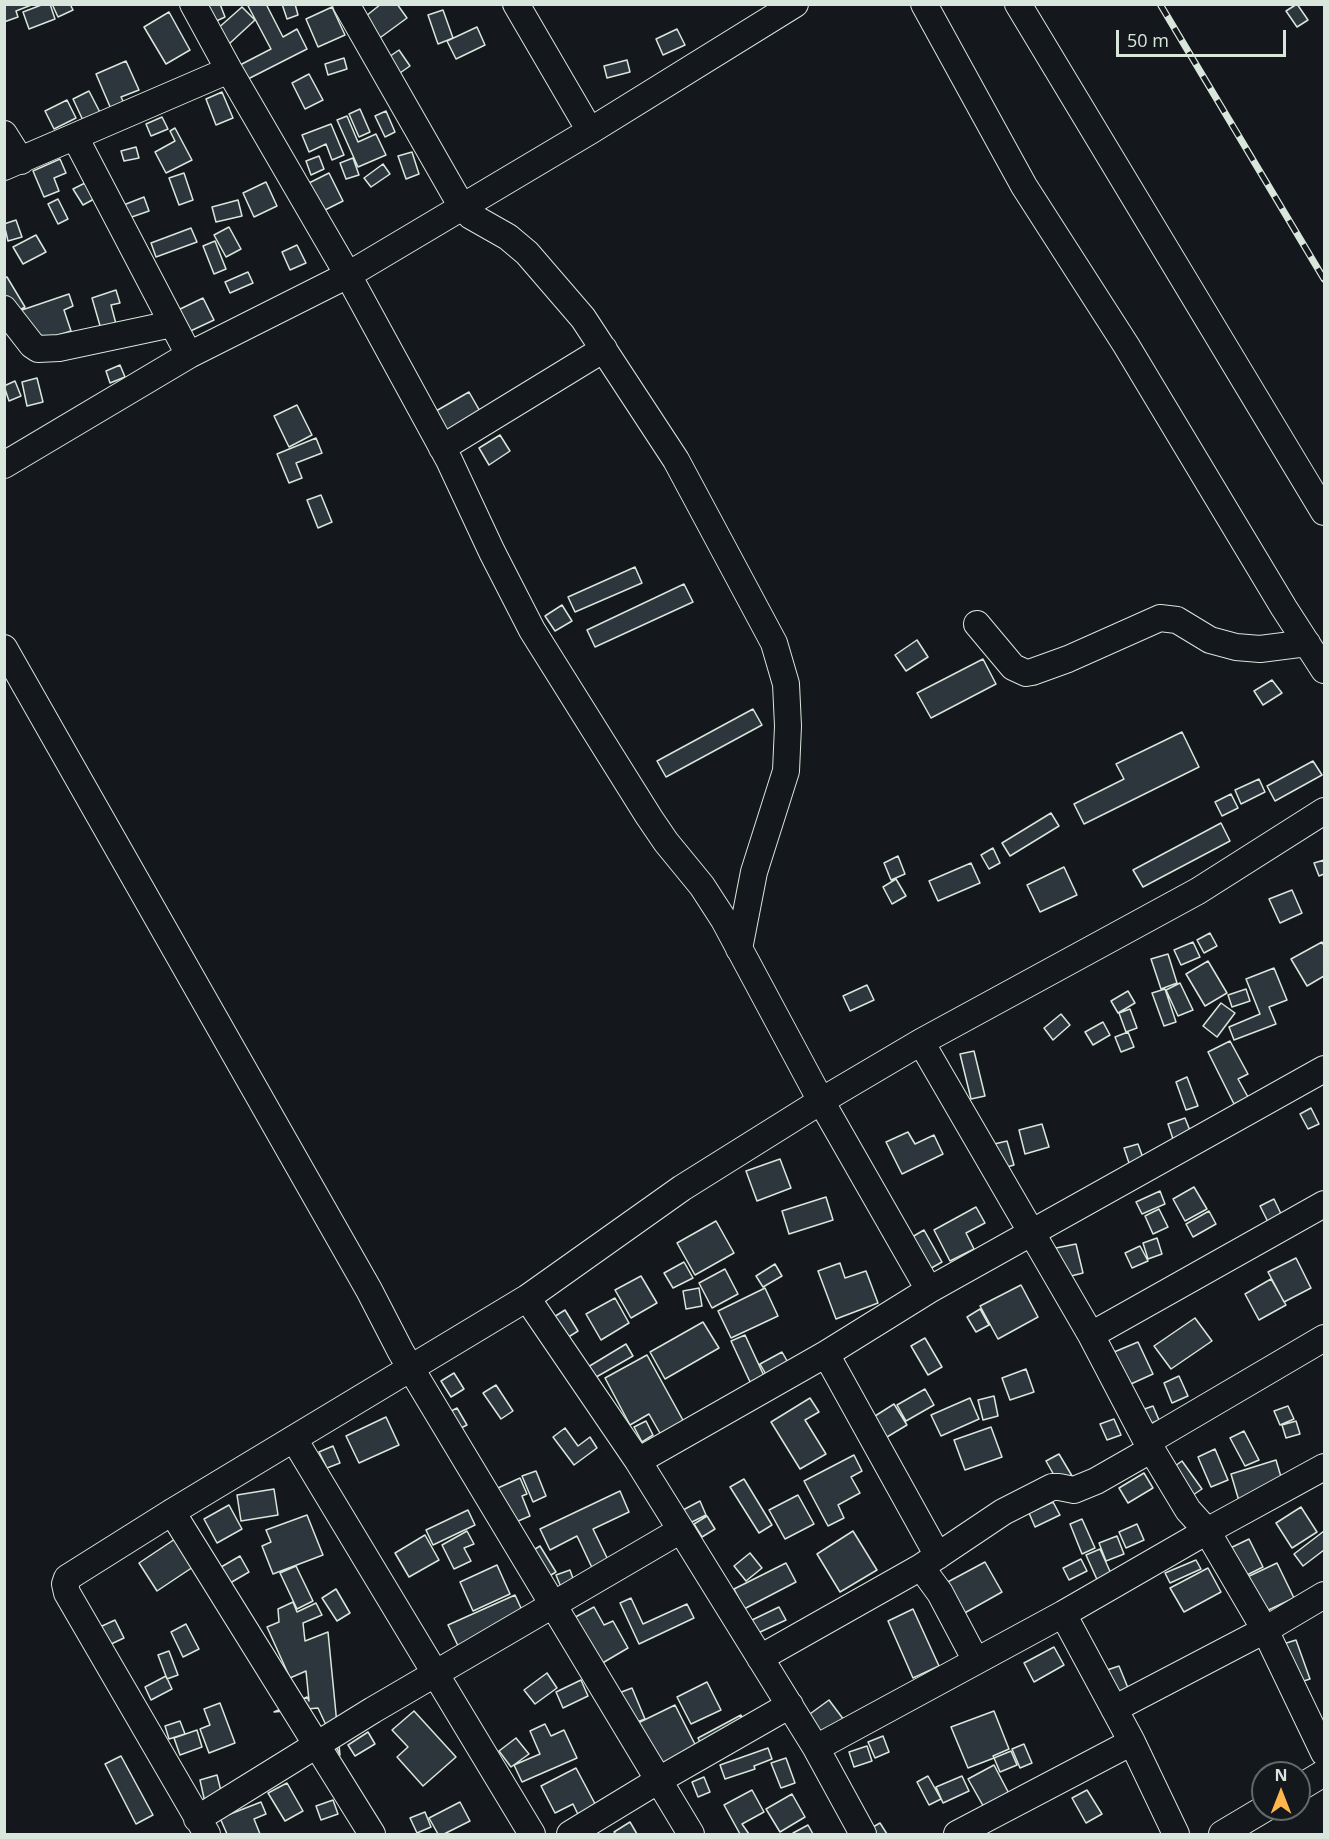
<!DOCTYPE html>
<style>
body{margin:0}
#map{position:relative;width:1329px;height:1839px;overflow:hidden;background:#14181c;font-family:"Open Sans",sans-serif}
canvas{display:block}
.frame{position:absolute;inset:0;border:6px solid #d8e6dc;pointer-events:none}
.north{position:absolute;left:1251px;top:1761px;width:60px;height:60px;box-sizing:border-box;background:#14181c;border:2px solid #626a69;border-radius:50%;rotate:0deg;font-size:16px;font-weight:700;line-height:24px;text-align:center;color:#d8e6dc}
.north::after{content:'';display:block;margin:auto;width:21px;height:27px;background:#ffb74d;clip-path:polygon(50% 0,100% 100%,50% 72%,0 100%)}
.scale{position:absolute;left:1116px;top:30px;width:170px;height:27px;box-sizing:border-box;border:3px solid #d8e6dc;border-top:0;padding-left:8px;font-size:18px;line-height:21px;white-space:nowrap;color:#d8e6dc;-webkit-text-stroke:4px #14181c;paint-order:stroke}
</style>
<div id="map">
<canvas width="1329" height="1839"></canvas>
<div class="frame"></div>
<div class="north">N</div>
<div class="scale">50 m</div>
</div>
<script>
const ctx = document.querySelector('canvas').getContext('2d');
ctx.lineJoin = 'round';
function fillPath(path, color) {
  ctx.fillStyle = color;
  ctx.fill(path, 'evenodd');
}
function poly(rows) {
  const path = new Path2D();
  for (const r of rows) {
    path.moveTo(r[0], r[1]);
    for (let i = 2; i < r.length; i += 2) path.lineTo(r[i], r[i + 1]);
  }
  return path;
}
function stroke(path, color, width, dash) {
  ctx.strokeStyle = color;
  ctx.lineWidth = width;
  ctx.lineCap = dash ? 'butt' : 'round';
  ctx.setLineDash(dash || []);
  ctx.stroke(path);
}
const building = poly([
 [4,4,34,4,16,11,18,17,4,22,4,4],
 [44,4,50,4,55,19,29,29,23,12,44,4],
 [52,4,70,4,73,10,58,17,52,4],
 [204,4,220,4,225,17,212,23,204,4],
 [247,4,266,4,283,37,297,29,307,49,248,79,240,65,271,49,247,4],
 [282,4,295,4,298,15,287,19,282,4],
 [381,4,397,4,407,18,377,40,361,20,381,4],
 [1297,4,1308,20,1297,27,1286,11,1297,4],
 [242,7,255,20,229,44,216,30,242,7],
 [332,7,345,35,318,47,306,19,332,7],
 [443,10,453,38,438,44,428,15,443,10],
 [169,12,190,50,166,64,144,27,169,12],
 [477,27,485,45,456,59,447,41,477,27],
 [677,29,685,45,663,55,656,39,677,29],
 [399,50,410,66,397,75,386,59,399,50],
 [344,58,347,69,328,75,325,64,344,58],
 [627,60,630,72,607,78,604,66,627,60],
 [126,61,139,90,121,97,124,103,117,123,96,74,126,61],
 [309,74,323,100,305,109,292,83,309,74],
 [89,91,104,120,87,129,73,99,89,91],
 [222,92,233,118,216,125,206,99,222,92],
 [67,100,76,118,54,129,45,111,67,100],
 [360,109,370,132,359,137,349,114,360,109],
 [386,111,395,132,385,137,375,116,386,111],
 [347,116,358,142,376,134,386,155,358,167,337,120,347,116],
 [162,117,168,129,151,136,146,124,162,117],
 [331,124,344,155,332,160,326,144,309,152,302,135,331,124],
 [175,128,192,160,166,173,155,152,175,141,170,131,175,128],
 [136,147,139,158,124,161,121,151,136,147],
 [412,152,419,174,406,179,398,156,412,152],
 [319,156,324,169,311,175,306,161,319,156],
 [353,158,359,175,346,179,340,163,353,158],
 [60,159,66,173,54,178,59,191,44,197,33,171,60,159],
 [383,164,390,174,371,187,364,178,383,164],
 [184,173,193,200,179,205,169,178,184,173],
 [329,173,343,201,321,212,307,184,329,173],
 [266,182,277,206,254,217,243,193,266,182],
 [85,183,94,199,83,205,73,189,85,183],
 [144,197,149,211,126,219,121,206,144,197],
 [58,199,68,219,58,224,48,204,58,199],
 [238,200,242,216,216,222,212,207,238,200],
 [16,220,22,237,8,241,4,224,16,220],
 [229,227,241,249,226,257,214,235,229,227],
 [191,228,197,242,156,257,151,243,191,228],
 [36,235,46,252,23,264,13,247,36,235],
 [215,241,226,269,214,274,203,246,215,241],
 [297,245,306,263,290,270,282,252,297,245],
 [248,272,253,283,230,293,225,282,248,272],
 [7,277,25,307,9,316,4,308,4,278,7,277],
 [116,290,120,303,111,305,120,339,105,343,92,298,116,290],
 [69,294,73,306,64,310,71,331,31,344,19,311,69,294],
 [203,298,214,320,182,335,172,313,203,298],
 [120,365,125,377,110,383,106,371,120,365],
 [37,378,43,402,27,406,22,382,37,378],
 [15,381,21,396,9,401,4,386,15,381],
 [469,392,481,413,447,431,436,411,469,392],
 [297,405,312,435,289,447,274,416,297,405],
 [500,435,510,451,489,465,479,448,500,435],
 [316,438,322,453,296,463,302,478,289,483,277,454,316,438],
 [321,495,332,522,318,528,307,500,321,495],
 [635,567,642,583,575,612,568,597,635,567],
 [684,584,693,602,595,647,587,630,684,584],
 [562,605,572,621,555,631,545,616,562,605],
 [917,640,928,657,906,671,895,655,917,640],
 [983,659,996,684,931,718,917,693,983,659],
 [1272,680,1282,693,1263,705,1254,691,1272,680],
 [753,709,762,725,666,777,657,761,753,709],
 [1182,732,1199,767,1084,824,1074,804,1124,779,1116,764,1182,732],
 [1313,761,1322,775,1275,801,1267,786,1313,761],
 [1259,779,1265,792,1241,804,1235,790,1259,779],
 [1231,794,1238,808,1222,816,1215,802,1231,794],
 [1051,813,1059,826,1010,856,1002,843,1051,813],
 [1221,823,1230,841,1143,887,1133,870,1221,823],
 [993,848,1000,863,989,869,981,855,993,848],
 [898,856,905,874,891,880,884,863,898,856],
 [1324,860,1324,874,1319,876,1314,863,1324,860],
 [971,863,980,883,938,901,929,881,971,863],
 [1064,867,1077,895,1040,912,1027,885,1064,867],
 [896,879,906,896,892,904,883,887,896,879],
 [1292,890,1302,913,1280,923,1269,899,1292,890],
 [1210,933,1217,946,1204,953,1197,940,1210,933],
 [1193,942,1200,957,1181,965,1174,950,1193,942],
 [1322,942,1324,946,1324,976,1307,986,1291,959,1322,942],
 [1168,954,1177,983,1161,989,1151,959,1168,954],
 [1208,961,1227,993,1205,1006,1186,974,1208,961],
 [1274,968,1287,1000,1269,1007,1276,1024,1234,1040,1229,1027,1260,1014,1246,979,1274,968],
 [1180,983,1193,1010,1178,1016,1166,990,1180,983],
 [867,985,874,1000,850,1011,843,996,867,985],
 [1165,989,1176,1022,1164,1026,1152,993,1165,989],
 [1246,989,1250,1001,1232,1007,1228,995,1246,989],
 [1128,991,1135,1003,1118,1013,1111,1001,1128,991],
 [1221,1003,1235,1013,1217,1037,1203,1026,1221,1003],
 [1130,1009,1137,1028,1126,1032,1119,1013,1130,1009],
 [1061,1014,1070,1025,1053,1040,1044,1028,1061,1014],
 [1103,1022,1110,1035,1093,1045,1085,1032,1103,1022],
 [1128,1032,1134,1047,1121,1052,1115,1037,1128,1032],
 [1230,1041,1248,1074,1238,1079,1248,1097,1234,1104,1208,1052,1230,1041],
 [974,1051,985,1096,971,1099,960,1054,974,1051],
 [1187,1077,1198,1106,1186,1110,1176,1082,1187,1077],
 [1311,1108,1319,1124,1308,1129,1300,1114,1311,1108],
 [1185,1118,1191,1133,1173,1139,1168,1124,1185,1118],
 [1042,1124,1049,1147,1025,1154,1019,1130,1042,1124],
 [908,1132,915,1144,934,1135,943,1154,902,1174,886,1142,908,1132],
 [1007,1141,1014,1165,997,1170,990,1145,1007,1141],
 [1138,1144,1143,1158,1129,1163,1124,1148,1138,1144],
 [780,1159,791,1188,757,1201,746,1171,780,1159],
 [1194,1187,1207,1209,1185,1221,1173,1199,1194,1187],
 [1160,1191,1165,1204,1142,1214,1136,1202,1160,1191],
 [826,1197,833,1220,789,1234,782,1211,826,1197],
 [1274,1199,1283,1218,1269,1224,1260,1206,1274,1199],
 [976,1207,985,1223,966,1233,974,1249,950,1261,934,1230,976,1207],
 [1159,1209,1168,1227,1153,1234,1145,1216,1159,1209],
 [1209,1211,1216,1224,1193,1237,1186,1224,1209,1211],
 [716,1221,734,1253,695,1275,677,1243,716,1221],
 [924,1230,942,1262,926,1271,907,1240,924,1230],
 [1157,1238,1162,1254,1148,1259,1143,1243,1157,1238],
 [1076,1244,1083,1273,1063,1278,1056,1248,1076,1244],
 [1140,1246,1148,1261,1132,1268,1125,1253,1140,1246],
 [1296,1258,1311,1288,1284,1302,1268,1272,1296,1258],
 [684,1262,693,1278,673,1288,664,1273,684,1262],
 [840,1263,845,1278,866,1271,878,1303,836,1319,818,1271,840,1263],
 [775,1264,782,1276,763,1287,756,1276,775,1264],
 [725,1269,738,1294,712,1308,699,1283,725,1269],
 [641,1276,657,1303,631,1318,615,1290,641,1276],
 [1271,1279,1286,1305,1259,1320,1245,1294,1271,1279],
 [1021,1285,1038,1317,998,1339,980,1306,1021,1285],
 [699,1288,702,1306,686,1309,683,1291,699,1288],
 [765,1288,778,1316,731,1338,718,1311,765,1288],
 [615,1298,629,1323,601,1340,586,1314,615,1298],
 [980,1309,989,1325,976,1332,967,1317,980,1309],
 [565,1310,578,1331,559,1343,546,1322,565,1310],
 [1195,1318,1212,1341,1171,1369,1154,1346,1195,1318],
 [703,1322,719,1348,665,1379,650,1352,703,1322],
 [745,1335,765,1378,751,1384,731,1341,745,1335],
 [925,1338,942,1367,928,1375,911,1346,925,1338],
 [1138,1342,1153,1374,1122,1388,1107,1355,1138,1342],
 [626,1344,633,1356,584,1384,578,1373,626,1344],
 [782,1352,790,1366,768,1378,760,1364,782,1352],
 [647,1355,684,1422,661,1435,649,1414,630,1425,605,1378,647,1355],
 [1026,1369,1034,1392,1010,1400,1002,1378,1026,1369],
 [454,1373,464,1389,451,1397,441,1381,454,1373],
 [1179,1376,1188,1396,1172,1403,1164,1383,1179,1376],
 [496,1385,513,1411,501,1419,483,1393,496,1385],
 [925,1389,934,1405,906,1421,897,1405,925,1389],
 [994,1396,998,1416,983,1420,978,1400,994,1396],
 [810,1398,819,1412,805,1420,826,1454,800,1469,771,1422,810,1398],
 [970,1398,979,1419,941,1436,931,1415,970,1398],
 [894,1404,907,1425,877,1443,864,1423,894,1404],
 [1153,1406,1159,1420,1145,1426,1139,1411,1153,1406],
 [1288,1406,1294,1419,1280,1425,1274,1411,1288,1406],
 [457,1408,467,1425,447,1435,438,1418,457,1408],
 [386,1417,399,1445,359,1463,346,1436,386,1417],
 [1114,1419,1121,1435,1107,1440,1100,1424,1114,1419],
 [646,1421,653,1435,642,1442,634,1427,646,1421],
 [1296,1421,1300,1434,1286,1438,1282,1425,1296,1421],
 [991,1427,1002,1457,965,1470,954,1440,991,1427],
 [565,1428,578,1446,590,1437,597,1448,574,1465,553,1437,565,1428],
 [1244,1431,1259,1460,1245,1466,1230,1438,1244,1431],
 [333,1446,340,1463,327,1468,319,1452,333,1446],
 [1215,1449,1228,1480,1211,1487,1198,1457,1215,1449],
 [1059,1454,1081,1491,1067,1498,1046,1461,1059,1454],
 [854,1455,862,1471,851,1477,860,1493,838,1505,844,1518,828,1526,804,1481,854,1455],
 [1276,1460,1284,1487,1239,1501,1231,1474,1276,1460],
 [1182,1461,1202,1489,1187,1499,1168,1471,1182,1461],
 [536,1471,546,1496,533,1502,522,1476,536,1471],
 [1144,1473,1153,1488,1128,1503,1119,1488,1144,1473],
 [520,1478,527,1494,522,1496,530,1516,504,1527,489,1492,520,1478],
 [744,1479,772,1525,759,1533,730,1487,744,1479],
 [274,1489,278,1515,241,1521,237,1495,274,1489],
 [620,1491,629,1512,593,1529,611,1566,595,1574,577,1536,550,1550,540,1529,620,1491],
 [798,1495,814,1524,785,1539,769,1510,798,1495],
 [700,1501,706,1515,690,1523,683,1510,700,1501],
 [1053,1502,1060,1515,1035,1527,1029,1513,1053,1502],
 [229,1505,242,1529,217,1543,204,1519,229,1505],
 [1301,1507,1317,1532,1292,1548,1276,1523,1301,1507],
 [468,1510,475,1525,433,1545,426,1530,468,1510],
 [307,1515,323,1555,273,1574,262,1546,271,1542,266,1530,307,1515],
 [707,1516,715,1529,702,1537,694,1524,707,1516],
 [1082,1519,1095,1548,1082,1554,1070,1524,1082,1519],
 [1137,1524,1144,1540,1126,1548,1119,1532,1137,1524],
 [467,1531,474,1544,464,1548,471,1561,454,1569,442,1545,467,1531],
 [853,1531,877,1570,840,1592,817,1554,853,1531],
 [1324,1531,1324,1550,1303,1566,1294,1554,1324,1531],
 [425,1535,439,1560,409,1577,395,1553,425,1535],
 [1117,1536,1124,1554,1106,1561,1099,1543,1117,1536],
 [178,1537,196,1565,157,1591,139,1563,178,1537],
 [1249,1539,1263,1567,1239,1579,1224,1551,1249,1539],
 [540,1546,556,1572,541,1581,524,1556,540,1546],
 [1100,1549,1113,1578,1099,1584,1086,1555,1100,1549],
 [750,1553,762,1568,746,1581,734,1566,750,1553],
 [240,1556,249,1572,225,1586,216,1570,240,1556],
 [1081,1559,1087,1571,1069,1580,1063,1568,1081,1559],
 [1196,1560,1201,1569,1170,1583,1165,1573,1196,1560],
 [985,1562,1002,1592,961,1615,944,1584,985,1562],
 [786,1563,796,1582,744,1609,734,1589,786,1563],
 [1277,1563,1294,1598,1260,1614,1243,1579,1277,1563],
 [497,1565,510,1594,473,1611,460,1582,497,1565],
 [296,1566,313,1601,297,1609,280,1573,296,1566],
 [1208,1568,1221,1592,1184,1612,1170,1588,1208,1568],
 [570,1570,576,1587,563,1592,556,1575,570,1570],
 [336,1589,350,1613,337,1621,322,1598,336,1589],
 [515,1595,527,1621,461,1652,448,1625,515,1595],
 [631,1598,643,1624,687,1604,694,1618,639,1644,620,1603,631,1598],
 [293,1602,297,1612,316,1603,322,1615,303,1623,305,1641,328,1632,340,1755,318,1708,274,1712,307,1697,309,1701,306,1671,290,1678,267,1627,279,1622,278,1609,293,1602],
 [594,1607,604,1625,613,1621,628,1648,594,1668,568,1621,594,1607],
 [779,1607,786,1620,758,1633,752,1620,779,1607],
 [913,1609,939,1666,913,1678,888,1621,913,1609],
 [115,1620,124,1638,109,1645,100,1627,115,1620],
 [186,1624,199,1649,183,1657,171,1632,186,1624],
 [1296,1640,1310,1679,1294,1684,1280,1645,1296,1640],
 [1054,1647,1064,1665,1034,1682,1024,1663,1054,1647],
 [169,1651,178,1675,167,1679,158,1655,169,1651],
 [1119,1666,1128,1688,1112,1694,1104,1671,1119,1666],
 [547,1673,557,1688,535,1704,524,1690,547,1673],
 [166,1676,172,1689,151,1700,145,1687,166,1676],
 [581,1680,588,1696,563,1708,556,1692,581,1680],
 [707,1682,721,1710,691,1724,677,1697,707,1682],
 [632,1688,645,1719,624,1727,611,1696,632,1688],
 [829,1700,847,1724,821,1743,803,1719,829,1700],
 [220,1703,235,1743,209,1753,200,1729,210,1725,204,1709,220,1703],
 [675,1705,702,1758,662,1777,636,1724,675,1705],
 [414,1711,456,1757,423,1786,397,1757,408,1747,392,1730,414,1711],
 [994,1711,1009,1749,993,1756,994,1758,968,1768,951,1727,994,1711],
 [741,1715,749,1729,705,1752,698,1738,741,1715],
 [180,1721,185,1734,169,1739,165,1726,180,1721],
 [545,1724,551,1736,564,1730,577,1758,522,1782,514,1765,540,1754,530,1731,545,1724],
 [197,1730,202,1747,180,1755,174,1738,197,1730],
 [368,1732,375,1744,355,1756,348,1745,368,1732],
 [883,1736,889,1752,875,1758,868,1742,883,1736],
 [516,1738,529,1754,511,1767,499,1751,516,1738],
 [1024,1744,1032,1763,1020,1768,1012,1749,1024,1744],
 [867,1746,872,1761,854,1767,849,1752,867,1746],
 [768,1748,772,1759,754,1766,755,1769,725,1779,720,1765,768,1748],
 [1011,1751,1017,1765,1000,1772,994,1758,1011,1751],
 [121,1756,153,1815,136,1824,105,1764,121,1756],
 [786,1758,795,1783,781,1788,771,1763,786,1758],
 [994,1765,1015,1805,990,1818,968,1779,994,1765],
 [576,1768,601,1815,583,1825,573,1804,555,1813,541,1786,576,1768],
 [217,1775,224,1803,206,1807,200,1780,217,1775],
 [928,1776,941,1799,929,1805,917,1782,928,1776],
 [962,1776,969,1791,943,1803,936,1787,962,1776],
 [704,1777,710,1792,698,1797,692,1782,704,1777],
 [287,1783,303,1811,285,1821,268,1793,287,1783],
 [752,1790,764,1812,742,1824,749,1834,740,1834,724,1805,752,1790],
 [1087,1790,1102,1814,1086,1823,1072,1798,1087,1790],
 [792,1794,805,1817,780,1832,766,1809,792,1794],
 [333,1800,338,1814,321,1820,316,1806,333,1800],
 [261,1802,266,1814,254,1819,260,1834,227,1834,220,1818,261,1802],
 [460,1802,470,1821,444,1834,438,1834,429,1818,460,1802],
 [425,1812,431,1827,417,1833,410,1818,425,1812],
 [630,1822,637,1834,616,1834,614,1832,630,1822],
 [880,1823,887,1834,868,1834,866,1831,880,1823],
 [808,1825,813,1834,794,1834,793,1833,808,1825]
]);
const minor = poly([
 [193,4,229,70,348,275,449,460,492,552,532,630,649,817,666,842,702,886,724,920,821,1101,929,1290],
 [346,4,462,207,471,216,508,237,527,253,583,318,676,460,774,643,786,684,788,726,786,771,754,872,739,949],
 [516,4,590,131],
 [924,4,1024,186,1126,345,1284,608,1324,670],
 [1018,4,1324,512],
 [4,134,21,161],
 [75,137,189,355],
 [4,167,229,70],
 [4,309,32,345,38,349,59,348,172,324],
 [442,448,604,349],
 [4,465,189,355,348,275,590,131,795,4],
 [977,624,1013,667,1026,673,1032,672,1068,659,1160,618,1177,620,1210,640,1236,647,1260,649,1307,643],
 [4,648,369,1290,401,1352,691,1834],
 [921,1042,1091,1335,1147,1442,1188,1510,1207,1531,1265,1630,1324,1753],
 [527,1298,638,1461,681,1530,816,1748,863,1834],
 [1091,1335,1324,1204],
 [826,1354,938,1556],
 [294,1439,532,1834],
 [1147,1442,1324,1338],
 [638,1461,826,1354,929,1290,1324,1069],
 [172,1512,372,1834],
 [921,1567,940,1593,976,1661],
 [1063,1614,1132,1742,1176,1834],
 [760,1658,921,1567,1003,1512,1052,1487,1059,1487,1074,1490,1096,1481,1152,1449],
 [1114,1709,1265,1630,1324,1595],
 [816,1748,1063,1614,1207,1531,1324,1467],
 [1299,1788,1324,1773],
 [197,1819,373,1710,681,1530],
 [207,1834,67,1593,65,1584,67,1578,172,1512,527,1298,682,1188,821,1101,921,1042,1198,891,1324,811],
 [570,1834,659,1780,790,1705],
 [957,1834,1132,1742],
 [1222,1834,1264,1809]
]);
const rail = poly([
 [1160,4,1324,279]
]);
fillPath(building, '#2c363c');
stroke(building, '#d8e6dc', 1.5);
stroke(minor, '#d8e6dc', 28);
stroke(minor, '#14181c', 26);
stroke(rail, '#d8e6dc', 7);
stroke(rail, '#14181c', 4.5, [14]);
</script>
